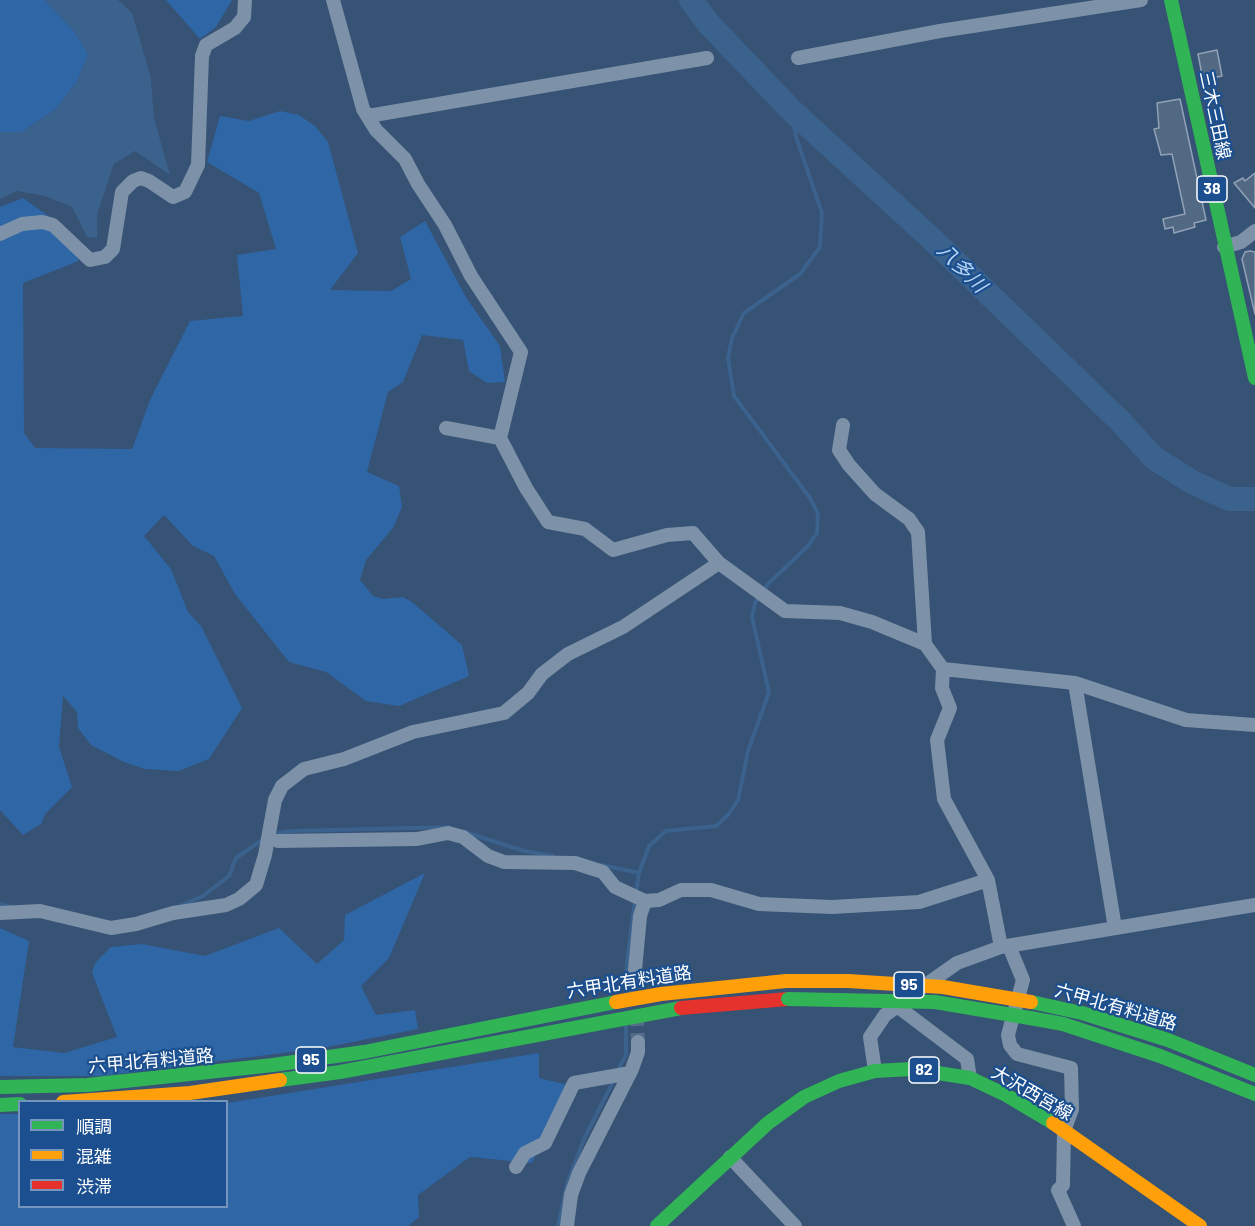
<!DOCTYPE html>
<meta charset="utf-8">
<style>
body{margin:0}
#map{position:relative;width:1255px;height:1226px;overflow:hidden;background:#365274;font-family:Barlow,"Noto Sans JP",sans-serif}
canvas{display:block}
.legend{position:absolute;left:18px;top:1100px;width:210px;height:108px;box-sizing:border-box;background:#1b4f8f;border:2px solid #7695bc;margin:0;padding:8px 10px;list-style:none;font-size:18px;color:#fff}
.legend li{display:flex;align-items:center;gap:12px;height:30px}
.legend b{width:30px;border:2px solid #7695bc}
</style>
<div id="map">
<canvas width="1255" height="1226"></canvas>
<ul class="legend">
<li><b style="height:8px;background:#30b455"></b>順調</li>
<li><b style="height:8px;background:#ff9f0a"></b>混雑</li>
<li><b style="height:8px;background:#e5322d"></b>渋滞</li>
</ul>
</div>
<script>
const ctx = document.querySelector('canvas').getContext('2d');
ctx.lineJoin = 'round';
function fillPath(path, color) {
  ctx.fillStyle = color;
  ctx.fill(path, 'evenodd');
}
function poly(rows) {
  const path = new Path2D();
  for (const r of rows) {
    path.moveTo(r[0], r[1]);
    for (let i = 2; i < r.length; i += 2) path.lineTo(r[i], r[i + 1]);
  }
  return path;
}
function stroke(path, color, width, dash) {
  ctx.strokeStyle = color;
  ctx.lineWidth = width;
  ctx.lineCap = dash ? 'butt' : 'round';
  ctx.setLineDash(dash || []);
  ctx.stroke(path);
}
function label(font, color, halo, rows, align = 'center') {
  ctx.font = font + ' Barlow,"Noto Sans JP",sans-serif';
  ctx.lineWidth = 4.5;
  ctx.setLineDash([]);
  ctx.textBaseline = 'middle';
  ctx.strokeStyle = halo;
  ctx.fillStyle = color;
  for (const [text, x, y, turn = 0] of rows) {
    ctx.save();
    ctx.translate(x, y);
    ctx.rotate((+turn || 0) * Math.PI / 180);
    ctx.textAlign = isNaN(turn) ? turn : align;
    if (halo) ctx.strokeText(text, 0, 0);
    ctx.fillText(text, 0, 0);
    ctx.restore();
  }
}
const green = poly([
 [0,0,45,0,74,31,88,54,78,80,56,109,22,132,0,132],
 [166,0,232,0,216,27,200,39],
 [280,111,299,115,315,126,328,142,358,253,330,290,391,291,411,279,400,237,425,221,467,299,500,346,505,382,487,383,469,371,463,340,422,335,403,382,388,392,367,472,399,486,402,507,393,528,366,560,360,580,373,596,383,599,403,597,412,602,462,645,469,676,399,706,366,701,326,672,289,662,235,594,214,556,193,546,164,515,144,536,171,569,188,612,201,626,242,708,209,759,179,771,145,769,124,762,91,745,78,728,77,712,63,696,59,747,72,787,45,814,41,824,23,835,0,810,0,207,23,198,54,220,79,261,23,283,24,433,35,448,132,449,150,400,190,321,243,316,237,255,276,249,259,193,207,162,220,116,249,121],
 [425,873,389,958,361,986,376,1015,415,1010,418,1029,322,1048,103,1076,0,1076,0,928,29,941,13,1047,64,1053,117,1037,92,973,95,963,111,947,142,944,205,956,279,928,317,964,344,940,345,915],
 [539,1053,539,1078,568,1085,532,1163,470,1157,418,1195,419,1217,408,1226,0,1226,0,1114,19,1114,20,1206,226,1206,227,1103]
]);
const water = poly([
 [45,0,118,0,132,13,151,78,154,118,170,175,135,151,114,164,97,214,97,238,87,237,72,207,45,196,17,191,0,199,0,132,22,132,56,109,78,80,88,54,74,31]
]);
const stream = poly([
 [465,832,524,851,553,856],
 [271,834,292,831,449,827],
 [602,865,639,873],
 [636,893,639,873,649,846,666,831,716,826,728,815,738,800,748,751,769,692,752,617,755,603,768,584,808,546,817,533,818,514,810,498,734,396,728,358,732,338,744,313,800,274,820,247,822,213,796,137,791,110],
 [0,904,11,907],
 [180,906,203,896,229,876,236,858,265,838],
 [626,994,627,962,635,900],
 [618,1070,626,1055,626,1022],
 [558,1226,567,1184,584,1139,614,1080]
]);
const river = poly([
 [691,0,708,23,791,110,935,242,1120,421,1154,458,1192,482,1229,499,1255,499]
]);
const building = poly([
 [1217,50,1222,76,1203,80,1198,54,1217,50],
 [1180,99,1206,220,1194,223,1195,227,1174,233,1173,227,1165,229,1163,219,1185,214,1172,154,1161,155,1154,129,1159,128,1157,103,1180,99],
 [1255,173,1255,208,1234,183,1243,178,1245,181,1255,173],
 [1250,251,1255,252,1255,314,1242,259,1245,252,1250,251]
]);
const streetTunnel = poly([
 [635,970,638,1042]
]);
const street = poly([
 [333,0,363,109,376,130,405,159,418,184,445,225,471,276,521,352,500,438,526,488,548,522,585,529,613,550,667,535,693,533,719,563],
 [798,58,940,31,1141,0],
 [368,116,707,58],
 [0,234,22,224,42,222,53,225,90,260,105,257,113,249,122,192,133,181,141,178,149,181,173,197,185,192,198,165,202,56,206,45,235,28,244,17,245,0],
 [1224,247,1241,242,1255,231],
 [843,425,839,450,849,465,875,494,909,519,918,532,925,644],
 [446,428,500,438],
 [943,669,942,688,950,708,937,740,944,799,988,880,1001,947],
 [1075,683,1115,928],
 [278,841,417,839,448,833,463,837,488,856,504,862,575,863,603,872,615,887,645,901,659,900,681,890,711,890,759,904,832,907,919,902,988,880],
 [0,913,40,911,111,928,136,924,173,913,226,905,239,899,256,885,265,855,275,800,282,786,304,769,344,759,413,732,504,713,528,693,542,674,568,654,623,627,719,563,785,611,840,613,872,622,925,644,943,669,1075,683,1186,720,1255,725],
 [1009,946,1023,980,1008,1035,1010,1045,1017,1054,1071,1068,1072,1109,1064,1131,1063,1185,1058,1190,1074,1226],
 [635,970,640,916,645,901],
 [923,987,957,963,1001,947,1255,905],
 [897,1006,967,1059,970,1078],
 [875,1071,870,1037,885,1015,903,1002],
 [730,1157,795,1226],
 [516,1167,525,1153,545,1143,574,1083,630,1073],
 [567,1226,571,1195,579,1173,632,1069,638,1052,638,1042]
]);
const fast = poly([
 [1171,0,1255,378],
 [1031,1002,1082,1013,1168,1040,1255,1075],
 [1030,1018,1063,1024,1160,1056,1255,1094],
 [280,1080,340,1072,681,1008],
 [0,1087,88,1085,273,1065,364,1052,616,1002],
 [0,1105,20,1104],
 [657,1226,768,1123,804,1097,839,1081,875,1071,912,1069,970,1078,1006,1095,1053,1123]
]);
const slow = poly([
 [616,1002,661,994,786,981],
 [63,1102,190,1093,280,1080],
 [1053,1123,1200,1226]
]);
const jam = poly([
 [681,1008,788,999]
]);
const fastBridge = poly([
 [788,999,935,1002,1030,1018]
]);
const slowBridge = poly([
 [786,981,848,981,943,987,1031,1002]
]);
const shields = [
 [1212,189,30],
 [909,985,30],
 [311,1060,30],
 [924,1070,30]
];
const shieldNames = [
 ["38",1212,189],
 ["95",909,985],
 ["95",311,1060],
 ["82",924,1070]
];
const streetNames = [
 ["三木三田線",1215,115,78],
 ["六甲北有料道路",629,982,-9],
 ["六甲北有料道路",1116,1007,16],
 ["六甲北有料道路",151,1061,-5],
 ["大沢西宮線",1032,1093,30]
];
const waterNames = [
 ["八多川",962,268,45]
];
fillPath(green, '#2f66a5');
fillPath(water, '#3b618d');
stroke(stream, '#3b618d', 4);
stroke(river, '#3b618d', 24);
fillPath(building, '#526984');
stroke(building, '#92a2b6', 1.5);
stroke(streetTunnel, '#546c89', 14, [14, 7]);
stroke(street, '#7d92a8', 14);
stroke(fast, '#30b455', 14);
stroke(slow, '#ff9f0a', 14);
stroke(jam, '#e5322d', 14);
stroke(fastBridge, '#30b455', 14);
stroke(slowBridge, '#ff9f0a', 14);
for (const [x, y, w] of shields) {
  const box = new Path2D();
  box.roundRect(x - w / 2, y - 13, w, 26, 4.5);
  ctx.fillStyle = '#1b4f8f';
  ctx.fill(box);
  stroke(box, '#fff', 1.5);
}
label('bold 16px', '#fff', null, shieldNames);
label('18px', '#fff', '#1b4f8f', streetNames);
label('italic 20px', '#b5d3f5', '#1b4f8f', waterNames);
</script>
